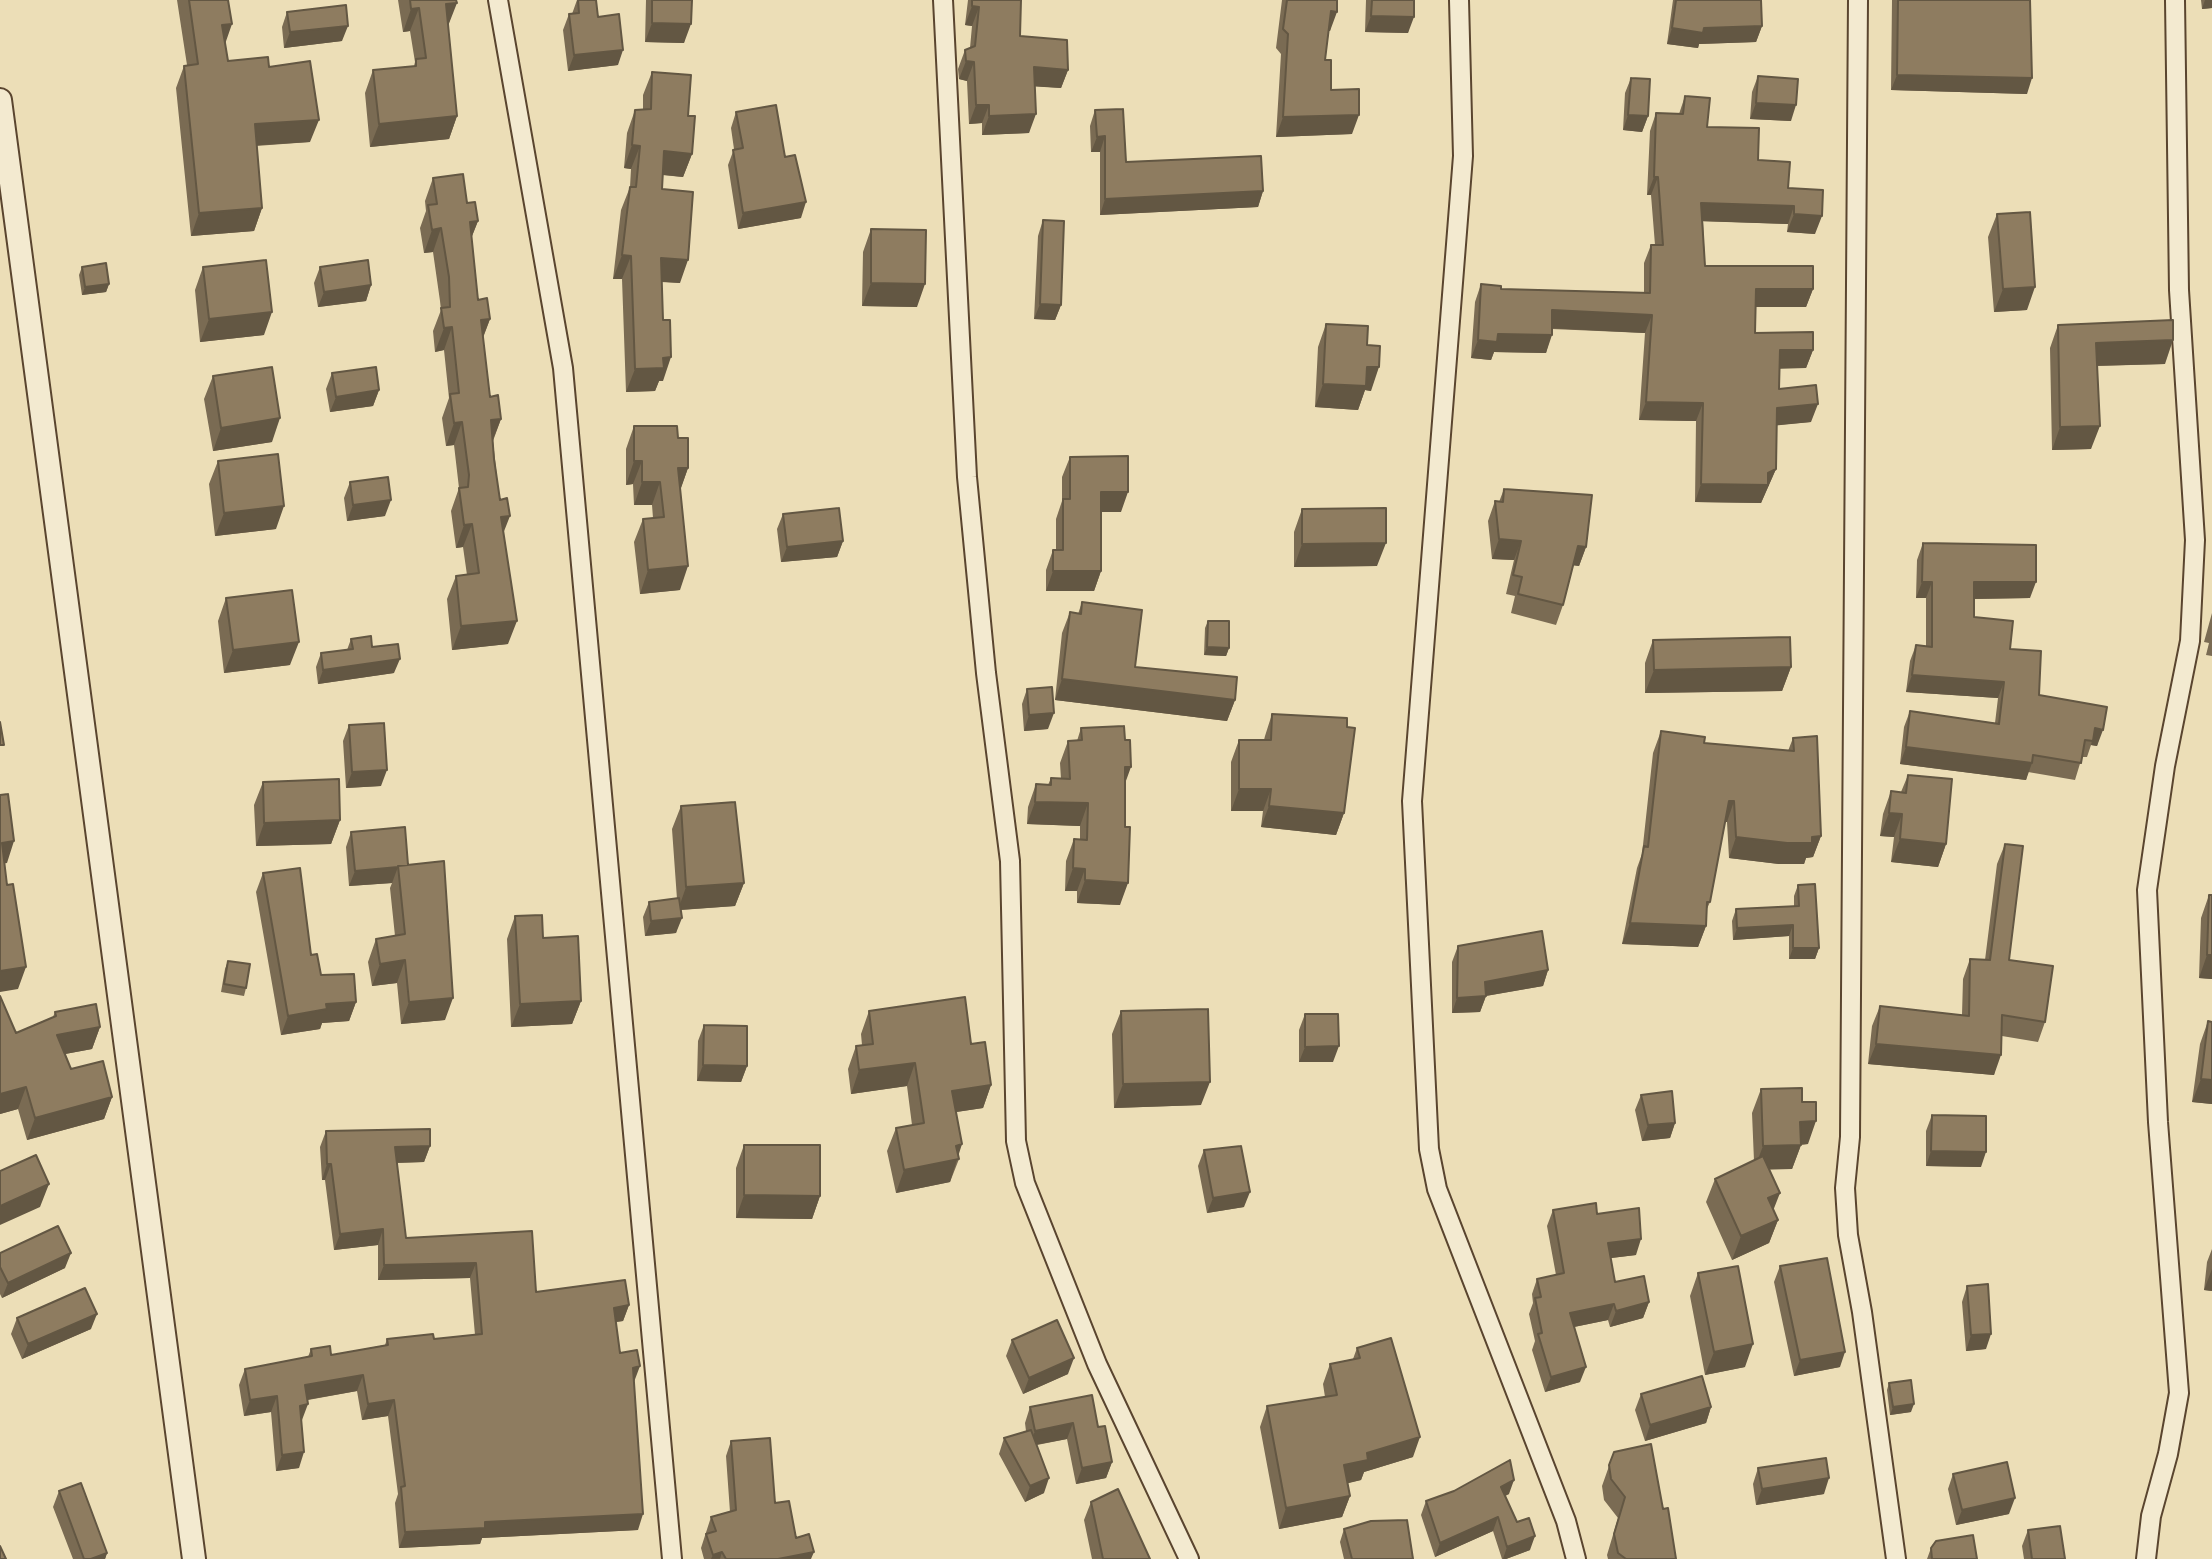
<!DOCTYPE html>
<style>
body{margin:0}
canvas{display:block;background:#ecdeb7}
</style>
<canvas width="2212" height="1559"></canvas>
<script>
const ctx = document.querySelector('canvas').getContext('2d');
ctx.lineJoin = 'round';
function poly(rows) {
  const path = new Path2D();
  for (const r of rows) {
    path.moveTo(r[0], r[1]);
    for (let i = 2; i < r.length; i += 2) path.lineTo(r[i], r[i + 1]);
  }
  return path;
}
function stroke(path, color, width, dash) {
  ctx.strokeStyle = color;
  ctx.lineWidth = width;
  ctx.lineCap = dash ? 'butt' : 'round';
  ctx.setLineDash(dash || []);
  ctx.stroke(path);
}
function fillPath(path, color) {
  ctx.fillStyle = color;
  ctx.fill(path, 'evenodd');
}
const minor = poly([
 [498,0,563,368,672,1559],
 [943,0,967,477,986,673,1010,861,1016,1141,1025,1183,1097,1364,1189,1559],
 [1459,0,1463,156,1412,801,1429,1149,1437,1189,1566,1521,1576,1559],
 [1858,0,1850,1137,1845,1188,1848,1235,1862,1312,1896,1559],
 [2146,1559,2151,1516,2168,1454,2179,1393,2158,1122,2147,890,2165,766,2190,641,2195,540,2179,290,2175,0]
]);
const tertiary = poly([
 [0,100,194,1559]
]);
const wall = poly([
 [177,0,228,0,225,43,228,61,269,67,310,142,256,146,262,208,254,231,191,236,176,88,184,66,187,65],
 [398,0,456,0,448,26,457,116,449,139,370,147,365,93,373,70,414,66,415,62,410,31,403,32],
 [577,0,598,17,618,65,568,71,563,30,569,14,572,14],
 [646,0,692,0,684,43,645,42],
 [968,0,1021,0,1020,36,1068,70,1061,88,1035,86,1029,133,982,135,982,123,969,124,967,81,959,79,958,69,965,50,970,48,972,26,965,25],
 [1282,0,1337,0,1330,31,1329,31,1325,60,1331,90,1352,134,1276,137,1281,54,1276,48],
 [1366,0,1414,0,1408,33,1365,32],
 [1673,0,1761,0,1762,26,1756,42,1699,44,1698,48,1667,44],
 [1892,0,2030,0,2027,94,1891,90],
 [2201,0,2212,0,2212,8,2202,9],
 [287,12,342,41,284,48,282,27],
 [652,72,688,116,692,154,683,177,662,175,662,189,680,283,661,282,663,381,659,381,655,391,626,392,622,279,613,279,621,210,630,187,631,169,624,168,627,133,635,110,643,110,643,95],
 [1758,76,1791,121,1750,119,1752,92],
 [1631,78,1648,116,1642,132,1623,130,1625,93],
 [1685,96,1707,127,1758,160,1788,188,1815,234,1787,232,1788,224,1703,221,1705,266,1813,289,1806,307,1756,307,1755,333,1813,350,1806,368,1779,368,1779,389,1811,422,1777,425,1776,469,1761,503,1695,502,1696,421,1639,420,1645,333,1552,329,1546,353,1494,352,1491,360,1471,358,1475,302,1481,284,1501,289,1644,293,1644,263,1651,245,1655,245,1651,195,1647,195,1650,131,1656,113,1679,114],
 [1095,110,1126,162,1263,191,1258,207,1100,215,1100,152,1091,152,1090,126],
 [736,112,801,218,738,229,728,165,734,149,731,128],
 [433,178,467,203,478,221,471,238,478,300,490,319,483,338,490,397,501,419,493,441,503,533,508,644,452,650,447,599,456,576,467,575,463,547,456,548,451,511,459,488,454,445,446,446,442,418,449,398,444,350,435,352,433,331,441,310,440,301,433,252,424,253,420,228,426,211,425,201],
 [1997,214,2027,310,1994,312,1988,237],
 [1043,220,1061,305,1055,320,1034,319,1038,236],
 [871,229,917,307,862,306,863,252],
 [82,267,109,284,106,292,82,295,79,275],
 [203,267,264,335,200,342,195,290],
 [320,267,371,285,366,301,318,307,314,283],
 [1326,324,1367,345,1371,391,1365,390,1358,410,1315,407,1318,347],
 [2058,325,2165,364,2097,366,2091,449,2052,450,2050,348],
 [332,373,379,390,373,406,330,412,326,389],
 [213,376,272,442,213,451,204,399],
 [634,426,678,438,688,468,680,490,680,590,640,594,634,542,643,519,653,518,652,505,634,505,633,484,626,485,626,449],
 [1070,457,1121,512,1101,512,1101,571,1094,591,1046,591,1046,570,1053,550,1056,550,1056,519,1062,501,1062,477],
 [218,461,276,529,215,536,209,484],
 [350,482,385,516,347,521,344,498],
 [1504,489,1586,547,1579,566,1573,565,1563,605,1556,625,1511,613,1515,596,1506,594,1514,560,1492,559,1488,521,1495,501,1499,502],
 [1302,509,1377,566,1294,567,1294,532],
 [783,514,843,541,837,557,781,562,777,529],
 [1923,543,2030,598,1974,599,1974,617,2010,649,2039,695,2107,707,2097,746,2091,745,2087,757,2082,757,2075,780,2028,772,2026,780,1900,764,1904,727,1910,711,1995,723,1998,698,1906,692,1910,661,1916,645,1926,646,1926,598,1916,598,1917,560],
 [226,598,290,665,224,673,218,621],
 [1082,602,1135,667,1235,700,1227,721,1055,700,1062,633,1070,612,1078,614],
 [2212,613,2212,656,2206,655,2209,643,2204,642],
 [1208,621,1229,648,1226,656,1204,655,1205,628],
 [351,639,372,647,394,673,318,684,316,667,321,653,347,650],
 [1653,640,1791,667,1782,691,1645,693,1645,663],
 [1027,689,1048,729,1024,731,1022,704],
 [1272,714,1344,813,1336,835,1261,827,1263,811,1231,811,1231,762,1239,740,1264,740,1265,736],
 [349,725,381,786,346,788,343,741],
 [1081,728,1125,784,1120,905,1077,903,1077,891,1065,891,1066,861,1074,839,1080,840,1080,826,1027,824,1028,807,1036,784,1048,785,1051,778,1061,779,1060,763,1068,741,1077,741],
 [1661,731,1704,743,1788,751,1793,738,1821,836,1813,857,1806,858,1804,864,1779,864,1729,858,1727,822,1725,822,1710,902,1706,911,1706,926,1698,947,1622,944,1637,868,1642,854,1653,753],
 [1908,775,1946,844,1938,867,1891,862,1894,837,1880,836,1883,814,1891,791,1901,792],
 [263,782,340,820,331,844,256,846,254,805],
 [681,806,744,883,735,906,681,910,676,933,645,936,643,917,649,902,677,899,672,829],
 [351,832,408,865,445,1020,401,1024,397,983,372,986,368,962,376,939,395,936,390,888,392,883,349,886,346,847],
 [2005,844,2009,960,2045,1022,2038,1042,2002,1036,1994,1075,1868,1064,1872,1026,1880,1006,1962,1015,1963,979,1970,959,1985,960,1997,864],
 [263,873,311,955,321,975,356,1002,349,1021,322,1023,320,1029,281,1035,256,892],
 [1798,885,1819,948,1815,959,1789,959,1789,936,1733,940,1732,921,1736,909,1794,906,1794,896],
 [2209,895,2212,979,2199,978,2201,918],
 [515,916,543,938,581,1001,572,1024,511,1027,507,939],
 [1458,946,1548,970,1543,986,1486,996,1480,1012,1452,1013,1452,962],
 [228,961,246,988,244,996,221,992,225,969],
 [0,996,16,1033,53,1017,55,1012,100,1027,92,1049,65,1054,71,1069,112,1097,104,1119,27,1140,18,1109,0,1114],
 [869,1011,971,1044,991,1085,983,1108,956,1112,959,1159,950,1182,896,1193,887,1151,896,1128,912,1125,907,1086,851,1094,848,1069,856,1046,862,1045,861,1034],
 [1121,1011,1201,1105,1114,1108,1112,1034],
 [1305,1014,1333,1062,1299,1062,1299,1030],
 [2208,1021,2212,1104,2192,1102,2200,1044],
 [704,1025,747,1066,741,1082,697,1081,698,1041],
 [1761,1089,1802,1102,1808,1144,1801,1145,1792,1169,1769,1169,1773,1210,1778,1220,1769,1243,1732,1260,1706,1202,1715,1179,1754,1161,1752,1113],
 [1641,1095,1675,1123,1670,1138,1642,1141,1635,1110],
 [1932,1115,1981,1167,1926,1166,1926,1131],
 [326,1131,430,1146,424,1162,397,1163,406,1238,532,1231,536,1292,629,1305,623,1321,616,1322,620,1353,634,1382,638,1530,482,1538,480,1544,399,1548,395,1503,398,1494,388,1416,362,1420,357,1391,308,1400,301,1421,299,1468,276,1471,271,1412,244,1416,239,1385,245,1369,308,1357,311,1349,331,1355,385,1345,387,1339,434,1339,475,1335,470,1278,378,1280,378,1245,334,1250,325,1180,322,1180,320,1147],
 [744,1145,820,1196,812,1219,736,1218,736,1168],
 [1204,1150,1244,1207,1207,1213,1198,1166],
 [1553,1210,1597,1214,1636,1255,1611,1258,1615,1282,1649,1302,1643,1318,1610,1327,1608,1320,1574,1327,1580,1382,1545,1392,1532,1350,1535,1341,1529,1314,1533,1303,1532,1294,1537,1279,1556,1275,1547,1226],
 [2212,1249,2212,1291,2204,1290,2207,1262],
 [0,1253,65,1268,2,1298,0,1294],
 [1780,1266,1840,1367,1794,1376,1774,1282],
 [1698,1273,1745,1367,1705,1375,1690,1296],
 [1967,1286,1986,1349,1966,1351,1962,1302],
 [17,1318,91,1329,22,1359,11,1334],
 [1012,1340,1068,1374,1023,1394,1006,1356],
 [1357,1348,1413,1457,1364,1472,1361,1480,1347,1483,1350,1496,1342,1517,1279,1529,1260,1427,1267,1406,1325,1397,1323,1384,1330,1364,1353,1359],
 [1889,1383,1911,1412,1890,1415,1887,1390],
 [1641,1394,1711,1407,1706,1423,1645,1441,1635,1410],
 [1030,1407,1098,1427,1112,1462,1106,1478,1076,1484,1067,1439,1037,1445,1044,1493,1025,1502,999,1454,1004,1438,1026,1431,1025,1423],
 [731,1441,796,1538,811,1559,704,1559,701,1548,711,1517,730,1512,726,1456],
 [1614,1452,1663,1509,1676,1559,1608,1559,1607,1555,1618,1518,1604,1500,1602,1486],
 [1758,1468,1824,1494,1756,1505,1753,1484],
 [1953,1474,2009,1514,1956,1525,1948,1489],
 [59,1491,107,1553,105,1559,73,1559,53,1507],
 [1509,1494,1505,1496,1530,1550,1506,1559,1502,1559,1493,1531,1435,1557,1421,1515,1426,1501],
 [1091,1502,1150,1559,1092,1559,1084,1520],
 [1344,1529,1413,1559,1344,1559,1340,1542],
 [2028,1530,2065,1559,2024,1559,2022,1546],
 [1931,1548,1977,1559,1927,1559]
]);
const shadedWall = poly([
 [2205,0,2212,0,2212,8,2202,9],
 [457,3,448,26,446,4],
 [972,6,979,7,972,26,965,25],
 [419,8,410,31,403,32,411,9],
 [1331,11,1337,12,1330,31,1324,31],
 [1371,16,1414,17,1408,33,1365,32],
 [652,23,691,24,684,43,645,42],
 [232,24,224,47,222,25],
 [348,26,342,41,284,48,290,32],
 [1762,26,1756,42,1699,44,1698,48,1667,44,1672,28,1704,28],
 [623,50,618,65,568,71,574,55],
 [966,61,974,62,967,81,959,79],
 [1034,67,1068,70,1061,88,1027,86],
 [1897,75,2032,78,2027,94,1891,90],
 [1756,103,1796,105,1791,121,1750,119],
 [976,105,989,105,982,123,969,124],
 [1036,114,1029,133,982,135,989,116],
 [1359,115,1352,134,1276,137,1283,117],
 [1628,115,1648,116,1642,132,1623,130],
 [457,116,449,139,370,147,379,124],
 [319,120,310,142,246,146,255,124],
 [1105,136,1100,152,1091,152,1097,137],
 [632,145,640,146,631,169,624,168],
 [664,151,692,154,683,177,656,174],
 [1654,177,1658,177,1651,195,1647,195],
 [1263,191,1258,207,1100,215,1105,199],
 [806,202,801,218,738,229,743,213],
 [1701,203,1794,206,1788,224,1695,221],
 [262,208,254,231,191,236,199,213],
 [1794,214,1822,216,1815,234,1787,232],
 [478,221,469,244,470,222],
 [441,228,433,252,424,253,432,230],
 [622,255,631,256,622,279,613,279],
 [661,258,688,260,680,283,652,281],
 [871,283,925,284,917,307,862,306],
 [109,284,106,292,82,295,85,287],
 [371,285,366,301,318,307,324,292],
 [2035,287,2027,310,1994,312,2003,289],
 [1756,289,1813,289,1806,307,1750,307],
 [1040,304,1061,305,1055,320,1034,319],
 [1552,310,1652,315,1645,333,1546,328],
 [272,312,264,335,200,342,209,319],
 [490,319,481,342,481,320],
 [452,327,444,350,435,352,444,328],
 [1498,334,1552,335,1546,353,1494,352,1491,360,1471,358,1478,340],
 [2173,340,2165,364,2087,366,2096,343],
 [1780,350,1813,350,1806,368,1773,369],
 [671,357,663,381,659,381,655,391,626,392,635,369,663,358],
 [1367,367,1379,367,1371,391,1365,390,1358,410,1315,407,1323,384],
 [379,390,373,406,330,412,336,397],
 [1646,402,1703,403,1696,421,1639,420],
 [1818,404,1811,422,1771,426,1777,408],
 [280,418,272,442,213,451,221,428],
 [501,419,492,442,491,420],
 [462,422,454,445,446,446,454,423],
 [2100,426,2091,449,2052,450,2060,427],
 [634,461,642,461,633,484,626,485],
 [678,468,688,468,680,491],
 [1776,469,1761,503,1695,502,1701,484,1768,473],
 [642,482,660,482,652,505,634,505],
 [1101,492,1128,492,1121,512,1094,512],
 [391,500,385,516,347,521,353,505],
 [284,506,276,529,215,536,224,513],
 [510,516,501,539,501,517],
 [472,524,463,547,456,548,464,525],
 [1499,539,1521,541,1514,560,1492,559],
 [843,541,837,557,781,562,787,547],
 [1386,543,1377,566,1294,567,1302,544],
 [1578,546,1586,547,1579,566,1571,565],
 [688,566,680,590,640,594,648,570],
 [1053,571,1101,571,1094,591,1046,591],
 [1922,582,1932,582,1926,598,1916,598],
 [1974,582,2036,582,2030,598,1968,599],
 [517,621,508,644,452,650,461,626],
 [299,642,290,665,224,673,233,650],
 [1207,647,1229,648,1226,656,1204,655],
 [400,659,394,673,318,684,323,670],
 [1791,667,1782,691,1645,693,1654,670],
 [1912,675,2004,682,1998,698,1906,692],
 [1062,679,1235,700,1227,721,1055,700],
 [1054,713,1048,729,1024,731,1029,715],
 [2095,728,2103,730,2097,746,2091,745],
 [1906,747,2032,763,2026,780,1900,764],
 [1125,767,1131,767,1123,789],
 [387,770,381,786,346,788,352,772],
 [1239,789,1271,789,1263,811,1231,811],
 [1729,801,1734,801,1727,822,1721,822],
 [1035,802,1088,803,1080,826,1027,824],
 [1269,806,1344,813,1336,835,1261,827],
 [1889,813,1902,814,1894,837,1880,836],
 [340,820,331,844,256,846,264,823],
 [1821,836,1813,857,1806,858,1804,864,1779,864,1729,858,1736,837],
 [1900,839,1946,844,1938,867,1891,862],
 [14,841,7,863,0,864,2,843],
 [398,867,392,883,349,886,355,871],
 [1073,868,1085,869,1077,891,1065,891],
 [1085,880,1128,883,1120,905,1077,903],
 [744,883,735,906,678,910,686,887],
 [682,918,676,933,645,936,651,921],
 [1630,923,1706,926,1698,947,1622,944],
 [1793,925,1789,936,1733,940,1737,928],
 [1793,948,1819,948,1815,959,1789,959],
 [2207,955,2212,955,2212,979,2199,978],
 [405,960,397,983,372,986,380,964],
 [26,967,18,989,0,992,0,971],
 [1548,970,1543,986,1485,996,1486,996,1480,1012,1452,1013,1457,998,1485,982],
 [453,998,445,1020,401,1024,409,1002],
 [581,1001,572,1024,511,1027,520,1004],
 [356,1002,349,1021,322,1023,320,1029,281,1035,288,1016,326,1004],
 [100,1027,92,1049,49,1057,57,1035],
 [1876,1044,2001,1055,1994,1075,1868,1064],
 [1339,1046,1333,1062,1299,1062,1305,1047],
 [915,1063,907,1086,851,1094,859,1070],
 [703,1065,747,1066,741,1082,697,1081],
 [2201,1079,2212,1080,2212,1104,2192,1102],
 [1210,1082,1201,1105,1114,1108,1123,1084],
 [991,1085,983,1108,943,1114,952,1091],
 [26,1087,18,1109,0,1114,0,1094],
 [112,1097,104,1119,27,1140,35,1118],
 [1816,1121,1808,1144,1792,1145,1800,1122],
 [1675,1123,1670,1138,1642,1141,1648,1125],
 [962,1144,950,1182,896,1193,904,1170,956,1146],
 [1801,1145,1792,1169,1754,1170,1763,1146],
 [430,1146,424,1162,389,1163,395,1147],
 [1931,1151,1986,1152,1981,1167,1926,1166],
 [327,1164,331,1164,325,1180,322,1180],
 [49,1184,40,1207,0,1225,0,1206],
 [1250,1192,1244,1207,1207,1213,1213,1198],
 [1780,1193,1771,1216,1768,1198],
 [744,1195,820,1196,812,1219,736,1218],
 [1778,1220,1769,1243,1732,1260,1741,1236],
 [383,1229,378,1245,334,1250,340,1234],
 [1641,1239,1636,1255,1603,1259,1608,1243],
 [71,1253,65,1268,2,1298,8,1283],
 [476,1263,470,1278,378,1280,384,1265],
 [2212,1269,2212,1291,2204,1290],
 [1649,1302,1643,1318,1610,1327,1616,1311],
 [1614,1304,1608,1320,1564,1329,1570,1313],
 [629,1305,623,1321,608,1323,614,1308],
 [97,1314,91,1329,22,1359,28,1344],
 [1991,1334,1986,1349,1966,1351,1971,1335],
 [1753,1344,1745,1367,1705,1375,1714,1352],
 [1845,1352,1840,1367,1794,1376,1800,1360],
 [1074,1358,1068,1374,1023,1394,1029,1378],
 [640,1366,634,1382,633,1368],
 [1586,1367,1580,1382,1545,1392,1551,1377],
 [363,1375,357,1391,300,1401,305,1385],
 [277,1396,271,1412,244,1416,250,1400],
 [394,1400,388,1416,362,1420,368,1404],
 [308,1404,302,1420,294,1422,300,1406],
 [1914,1404,1911,1412,1890,1415,1893,1407],
 [1711,1407,1706,1423,1645,1441,1650,1425],
 [1073,1423,1067,1439,1029,1446,1035,1431],
 [1420,1437,1413,1457,1364,1472,1361,1480,1337,1486,1344,1465,1367,1453],
 [304,1452,299,1468,276,1471,282,1455],
 [1112,1462,1106,1478,1076,1484,1082,1468],
 [1049,1478,1044,1493,1025,1502,1030,1486],
 [1829,1478,1824,1494,1756,1505,1762,1489],
 [1514,1480,1509,1494,1496,1500,1501,1487],
 [1350,1496,1342,1517,1279,1529,1286,1508],
 [2015,1498,2009,1514,1956,1525,1962,1510],
 [643,1514,638,1530,482,1538,480,1544,399,1548,405,1532,485,1522],
 [1498,1517,1493,1531,1435,1557,1440,1543],
 [1535,1536,1530,1550,1506,1559,1503,1559,1507,1547],
 [722,1552,720,1559,711,1559,713,1555],
 [814,1552,811,1559,778,1559],
 [107,1553,105,1559,91,1559]
]);
const building = poly([
 [189,0,228,0,232,24,222,25,228,61,268,57,269,67,310,61,319,120,255,124,262,208,199,213,184,66,198,64,189,0],
 [410,0,456,0,457,3,446,4,457,116,379,124,373,70,416,66,416,59,426,58,419,8,411,9,410,0],
 [578,0,596,0,598,17,619,14,623,50,574,55,569,14,579,13,578,0],
 [652,0,692,0,691,24,652,23,652,0],
 [972,0,1021,0,1020,36,1067,40,1068,70,1034,67,1036,114,989,116,989,105,976,105,974,62,966,61,965,50,975,46,979,7,972,6,972,0],
 [1287,0,1337,0,1337,12,1331,11,1325,60,1331,60,1331,90,1359,89,1359,115,1283,117,1288,34,1283,29,1287,0],
 [1372,0,1414,0,1414,17,1371,16,1372,0],
 [1676,0,1761,0,1762,26,1704,28,1703,33,1672,28,1676,0],
 [1898,0,2030,0,2032,78,1897,75,1898,0],
 [346,5,348,26,290,32,287,12,346,5],
 [652,72,691,75,688,116,695,116,692,154,664,151,662,189,693,192,688,260,661,258,663,320,670,320,671,357,663,358,664,368,635,369,631,256,622,255,630,187,636,187,640,146,632,145,635,110,651,109,652,72],
 [1758,76,1798,79,1796,105,1756,103,1758,76],
 [1631,78,1650,79,1648,116,1628,115,1631,78],
 [1685,96,1710,98,1707,127,1759,128,1758,160,1790,162,1788,188,1823,190,1822,216,1794,214,1794,206,1701,203,1705,266,1813,266,1813,289,1756,289,1755,333,1813,332,1813,350,1780,350,1779,389,1816,385,1818,404,1777,408,1776,469,1768,473,1768,485,1701,484,1703,403,1646,402,1652,315,1552,310,1552,335,1498,334,1497,342,1478,340,1481,284,1501,286,1501,289,1650,293,1651,245,1663,245,1658,177,1654,177,1656,113,1683,114,1685,96],
 [776,105,785,157,795,155,806,202,743,213,733,150,743,148,736,112,776,105],
 [1123,109,1126,162,1261,156,1263,191,1105,199,1105,136,1097,137,1095,110,1123,109],
 [463,174,467,203,475,202,478,221,470,222,478,300,487,298,490,319,481,320,490,397,498,395,501,419,491,420,494,459,500,500,507,498,510,516,501,517,517,621,461,626,456,576,479,573,472,524,464,525,459,488,468,487,469,475,462,422,454,423,450,394,459,393,452,327,444,328,441,308,450,307,449,277,441,228,432,230,428,205,437,204,433,178,463,174],
 [2030,212,2035,287,2003,289,1997,214,2030,212],
 [1043,220,1064,221,1061,305,1040,304,1043,220],
 [871,229,926,230,925,284,871,283,871,229],
 [266,260,272,312,209,319,203,267,266,260],
 [368,260,371,285,324,292,320,267,368,260],
 [106,263,109,284,85,287,82,267,106,263],
 [2173,320,2173,340,2096,343,2100,426,2060,427,2058,325,2173,320],
 [1326,324,1368,326,1367,345,1380,346,1379,367,1367,367,1366,386,1323,384,1326,324],
 [272,367,280,418,221,428,213,376,272,367],
 [376,367,379,390,336,397,332,373,376,367],
 [634,426,677,426,678,438,688,438,688,468,678,468,688,566,648,570,643,519,664,517,660,482,642,482,642,461,634,461,634,426],
 [278,454,284,506,224,513,218,461,278,454],
 [1128,456,1128,492,1101,492,1101,571,1053,571,1053,550,1063,550,1063,499,1070,499,1070,457,1128,456],
 [388,477,391,500,353,505,350,482,388,477],
 [1504,489,1592,495,1586,547,1578,546,1563,605,1518,594,1522,577,1513,575,1521,541,1499,539,1495,501,1503,502,1504,489],
 [839,508,843,541,787,547,783,514,839,508],
 [1386,508,1386,543,1302,544,1302,509,1386,508],
 [1923,543,2036,545,2036,582,1974,582,1974,617,2013,621,2010,649,2041,651,2039,695,2107,707,2103,730,2095,728,2093,741,2085,740,2081,763,2033,755,2032,763,1906,747,1910,711,1999,724,2004,682,1912,675,1916,645,1932,647,1932,582,1922,582,1923,543],
 [292,590,299,642,233,650,226,598,292,590],
 [1082,602,1142,610,1135,667,1237,677,1235,700,1062,679,1070,612,1081,614,1082,602],
 [1208,621,1229,621,1229,648,1207,647,1208,621],
 [371,636,372,647,398,644,400,659,323,670,321,653,353,649,351,639,371,636],
 [1790,637,1791,667,1654,670,1653,640,1790,637],
 [1052,687,1054,713,1029,715,1027,689,1052,687],
 [1272,714,1347,718,1347,727,1355,728,1344,813,1269,806,1271,789,1239,789,1239,740,1271,740,1272,714],
 [0,722,4,745,0,745,0,722],
 [384,723,387,770,352,772,349,725,384,723],
 [1124,726,1125,740,1130,740,1131,767,1125,767,1125,827,1130,827,1128,883,1085,880,1085,869,1073,868,1074,839,1087,840,1088,803,1035,802,1036,784,1051,785,1051,778,1070,779,1068,741,1082,740,1081,728,1124,726],
 [1661,731,1705,737,1704,743,1794,751,1793,738,1817,736,1821,836,1812,837,1812,843,1787,843,1736,837,1734,801,1729,801,1710,902,1707,902,1706,926,1630,923,1644,846,1648,847,1661,731],
 [1908,775,1952,779,1946,844,1900,839,1902,814,1889,813,1891,791,1906,793,1908,775],
 [339,779,340,820,264,823,263,782,339,779],
 [8,794,14,841,2,843,7,885,13,884,26,967,0,971,0,795,8,794],
 [735,802,744,883,686,887,681,806,735,802],
 [405,827,408,865,398,866,398,867,355,871,351,832,405,827],
 [2005,844,2023,846,2009,960,2053,966,2045,1022,2002,1015,2001,1055,1876,1044,1880,1006,1969,1016,1970,959,1990,960,2005,844],
 [444,861,453,998,409,1002,405,960,380,964,376,939,405,934,398,866,444,861],
 [300,868,311,955,317,954,321,975,354,974,356,1002,326,1004,327,1009,288,1016,263,873,300,868],
 [1815,884,1819,948,1793,948,1793,925,1737,928,1736,909,1799,906,1798,885,1815,884],
 [2209,895,2212,895,2212,955,2207,955,2209,895],
 [679,898,682,918,651,921,649,902,679,898],
 [542,915,543,938,578,936,581,1001,520,1004,515,916,542,915],
 [1542,931,1548,970,1485,982,1486,996,1457,998,1458,946,1542,931],
 [228,961,250,964,246,988,224,984,228,961],
 [0,996,16,1033,56,1016,55,1012,96,1004,100,1027,57,1035,71,1069,103,1061,112,1097,35,1118,26,1087,0,1094,0,996],
 [965,997,971,1044,985,1042,991,1085,952,1091,962,1144,956,1146,959,1159,904,1170,896,1128,924,1123,915,1063,859,1070,856,1046,873,1044,869,1011,965,997],
 [1208,1009,1210,1082,1123,1084,1121,1011,1208,1009],
 [1305,1014,1338,1014,1339,1046,1305,1047,1305,1014],
 [2208,1021,2212,1022,2212,1080,2201,1079,2208,1021],
 [704,1025,747,1026,747,1066,703,1065,704,1025],
 [1802,1088,1802,1102,1816,1102,1816,1121,1800,1122,1801,1145,1763,1146,1761,1089,1802,1088],
 [1672,1091,1675,1123,1648,1125,1641,1095,1672,1091],
 [1932,1115,1986,1116,1986,1152,1931,1151,1932,1115],
 [430,1129,430,1146,395,1147,406,1238,532,1231,536,1292,625,1280,629,1305,614,1308,620,1353,637,1350,640,1366,633,1368,643,1514,485,1522,485,1528,405,1532,401,1487,405,1486,394,1400,368,1404,363,1375,305,1385,308,1404,300,1406,304,1452,282,1455,277,1396,250,1400,245,1369,312,1356,311,1349,330,1346,331,1355,388,1345,387,1339,433,1334,434,1339,482,1334,476,1263,384,1265,383,1229,340,1234,331,1164,327,1164,326,1131,430,1129],
 [744,1145,820,1145,820,1196,744,1195,744,1145],
 [1241,1146,1250,1192,1213,1198,1204,1150,1241,1146],
 [36,1155,49,1184,0,1206,0,1171,36,1155],
 [1763,1156,1780,1193,1768,1198,1778,1220,1741,1236,1715,1179,1763,1156],
 [1596,1203,1597,1214,1639,1208,1641,1239,1608,1243,1615,1282,1644,1276,1649,1302,1616,1311,1614,1304,1570,1313,1586,1367,1551,1377,1538,1334,1542,1333,1535,1298,1541,1297,1537,1279,1564,1273,1553,1210,1596,1203],
 [58,1226,71,1253,8,1283,0,1267,0,1253,58,1226],
 [1827,1258,1845,1352,1800,1360,1780,1266,1827,1258],
 [1738,1266,1753,1344,1714,1352,1698,1273,1738,1266],
 [1988,1284,1991,1334,1971,1335,1967,1286,1988,1284],
 [85,1288,97,1314,28,1344,17,1318,85,1288],
 [1057,1320,1074,1358,1029,1378,1012,1340,1057,1320],
 [1391,1338,1420,1437,1367,1453,1368,1460,1344,1465,1350,1496,1286,1508,1267,1406,1337,1395,1330,1364,1360,1358,1357,1348,1391,1338],
 [1702,1376,1711,1407,1650,1425,1641,1394,1702,1376],
 [1911,1380,1914,1404,1893,1407,1889,1383,1911,1380],
 [1092,1395,1098,1427,1105,1426,1112,1462,1082,1468,1073,1423,1035,1431,1030,1407,1092,1395],
 [1031,1430,1049,1478,1030,1486,1004,1438,1031,1430],
 [770,1438,775,1503,789,1501,796,1538,809,1534,814,1552,778,1559,726,1559,722,1552,713,1555,706,1534,716,1531,711,1517,736,1510,731,1441,770,1438],
 [1651,1444,1663,1509,1668,1508,1676,1559,1626,1559,1618,1553,1614,1534,1625,1497,1611,1479,1609,1465,1614,1452,1651,1444],
 [1826,1458,1829,1478,1762,1489,1758,1468,1826,1458],
 [1510,1460,1514,1480,1501,1487,1517,1522,1529,1518,1535,1536,1507,1547,1498,1517,1440,1543,1426,1501,1454,1491,1510,1460],
 [2007,1462,2015,1498,1962,1510,1953,1474,2007,1462],
 [81,1483,107,1553,91,1559,84,1559,59,1491,81,1483],
 [1118,1489,1150,1559,1103,1559,1091,1502,1118,1489],
 [1407,1520,1413,1559,1352,1559,1344,1529,1371,1521,1407,1520],
 [2060,1526,2065,1559,2032,1559,2028,1530,2060,1526],
 [1973,1535,1977,1559,1932,1559,1931,1548,1936,1541,1973,1535],
 [0,1546,6,1559,0,1559,0,1546]
]);
stroke(minor, '#5a452f', 22);
stroke(tertiary, '#5a452f', 26);
stroke(minor, '#f3ead0', 18);
stroke(tertiary, '#f3ead0', 22);
fillPath(wall, '#7a6b53');
fillPath(shadedWall, '#635743');
fillPath(building, '#8e7c60');
stroke(building, '#635743', 2);
</script>
